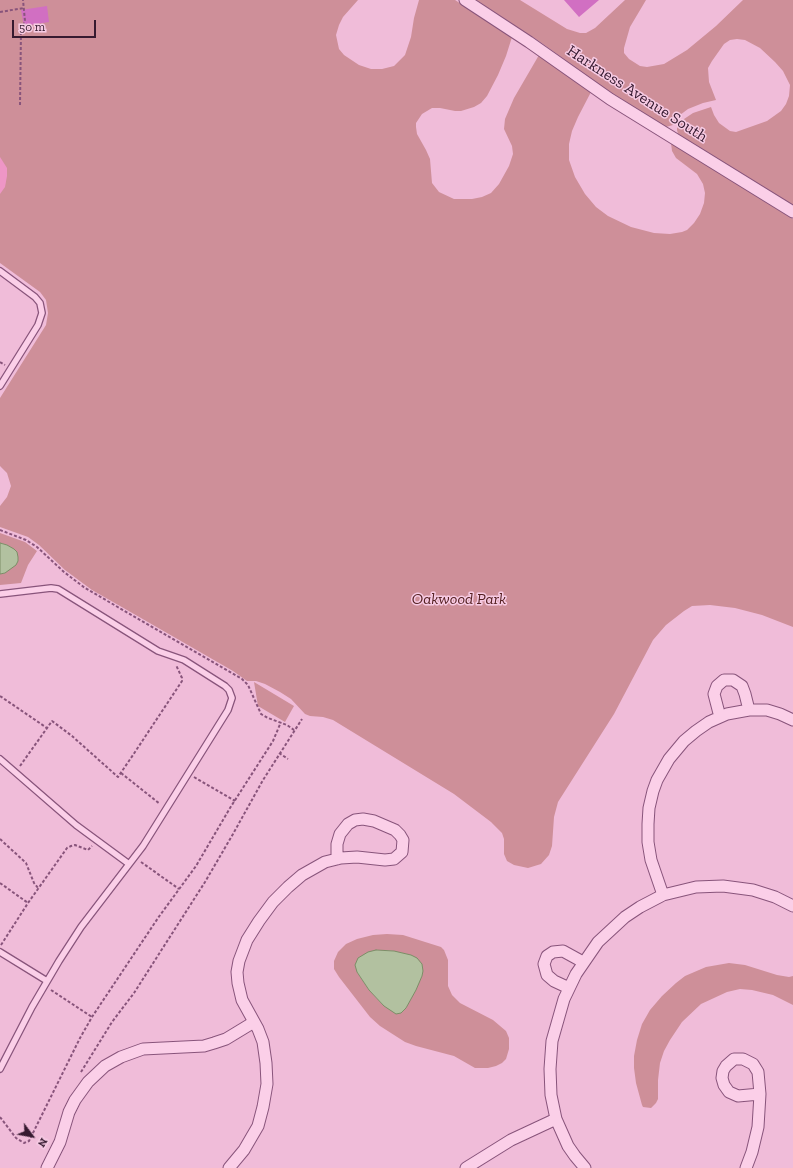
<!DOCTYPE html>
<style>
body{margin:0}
#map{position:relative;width:793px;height:1168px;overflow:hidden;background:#f0bcd9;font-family:"Zilla Slab",serif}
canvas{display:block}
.north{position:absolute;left:12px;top:1116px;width:40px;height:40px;-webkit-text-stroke:3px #f7cbe4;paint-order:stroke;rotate:122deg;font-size:11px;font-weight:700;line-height:16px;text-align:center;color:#361a30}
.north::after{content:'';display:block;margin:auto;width:14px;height:18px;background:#361a30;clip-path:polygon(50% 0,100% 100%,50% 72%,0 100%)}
.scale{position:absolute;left:12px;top:20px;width:84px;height:18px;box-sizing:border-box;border:2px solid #361a30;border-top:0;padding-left:5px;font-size:12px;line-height:14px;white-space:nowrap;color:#361a30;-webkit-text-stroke:3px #f7cbe4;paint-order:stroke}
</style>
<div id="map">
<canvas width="793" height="1168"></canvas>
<div class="north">N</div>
<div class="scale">50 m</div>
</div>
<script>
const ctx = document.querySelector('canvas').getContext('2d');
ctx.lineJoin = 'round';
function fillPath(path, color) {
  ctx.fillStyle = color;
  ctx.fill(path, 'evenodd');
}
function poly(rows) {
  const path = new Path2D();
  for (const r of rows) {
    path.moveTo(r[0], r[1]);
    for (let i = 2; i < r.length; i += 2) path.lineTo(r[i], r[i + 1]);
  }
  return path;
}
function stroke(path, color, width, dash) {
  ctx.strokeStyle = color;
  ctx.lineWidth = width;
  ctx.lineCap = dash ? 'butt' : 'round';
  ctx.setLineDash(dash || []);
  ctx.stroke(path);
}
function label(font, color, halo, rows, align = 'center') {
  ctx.font = font + ' "Zilla Slab",serif';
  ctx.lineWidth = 3;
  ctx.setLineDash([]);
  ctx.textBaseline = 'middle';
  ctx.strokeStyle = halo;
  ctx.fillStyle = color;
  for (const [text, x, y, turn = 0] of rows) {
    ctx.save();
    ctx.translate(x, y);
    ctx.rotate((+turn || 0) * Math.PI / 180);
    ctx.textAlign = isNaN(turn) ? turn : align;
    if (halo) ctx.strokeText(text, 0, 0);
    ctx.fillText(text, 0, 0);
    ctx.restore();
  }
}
const green = poly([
 [0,0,358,0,343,17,339,25,336,35,339,49,344,55,359,65,371,69,382,69,394,66,405,55,411,37,414,18,419,0,455,0,512,37,506,56,498,75,487,96,481,103,474,107,461,111,455,111,440,108,432,108,422,114,416,123,416,127,417,134,426,150,430,159,432,183,439,192,454,199,472,199,482,197,491,193,499,184,509,166,513,154,512,146,504,129,505,119,514,98,539,55,591,92,578,117,572,131,569,144,569,160,575,177,585,194,596,207,608,216,631,227,654,233,670,234,682,232,687,230,694,223,700,214,704,203,705,193,703,184,697,174,676,158,672,151,671,143,793,219,793,627,762,615,735,608,710,605,692,606,684,611,666,625,653,640,614,714,558,802,554,817,552,846,549,855,541,864,528,868,514,865,507,861,504,854,504,839,502,833,491,822,454,794,333,720,323,717,310,716,305,714,291,699,280,692,265,684,256,681,247,681,233,671,134,614,92,590,65,570,39,545,28,537,0,527,0,506,7,497,11,486,7,473,0,466,0,398,46,325,48,313,46,300,40,292,0,263],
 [476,0,520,0,567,29,580,33,586,33,595,28,625,0,646,0,630,27,624,48,624,53,629,59,640,66,647,67,664,64,687,50,716,26,743,0,793,0,793,205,678,134,677,130,677,128,684,119,693,113,711,107,714,115,719,123,730,131,736,132,767,121,781,111,786,104,789,96,790,85,783,71,775,62,760,48,745,40,737,39,730,40,724,44,712,61,708,68,709,82,716,100,703,103,688,109,680,115,673,125,666,127,604,88,543,44],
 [0,533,25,542,37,551,28,565,21,583,0,585,0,574,5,573,7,545,0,543],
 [254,682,294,706,285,722,258,706],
 [387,934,403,935,441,947,444,950,448,960,448,986,452,995,460,1003,493,1020,506,1031,509,1038,509,1049,506,1059,502,1063,496,1066,488,1068,475,1068,454,1056,416,1046,405,1042,380,1026,370,1017,339,977,334,969,334,961,338,952,346,944,357,939,373,935],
 [376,950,394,951,422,976,406,1008,384,1006,369,990,357,972],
 [729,963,745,965,777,975,789,977,793,976,793,1005,773,995,752,990,740,989,727,992,701,1004,682,1022,670,1040,664,1051,660,1063,658,1080,658,1099,656,1103,651,1108,643,1107,642,1105,636,1083,634,1068,634,1056,637,1040,642,1024,650,1010,662,996,676,983,685,976,706,967]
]);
const sand = poly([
 [0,157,7,168,7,176,5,187,0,194]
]);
const water = poly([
 [0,543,7,545,14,549,17,552,18,557,18,561,16,565,5,573,0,574,0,543],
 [376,950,394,951,411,955,417,958,422,964,423,971,422,976,416,990,406,1008,401,1013,396,1014,384,1006,369,990,357,972,355,965,358,958,368,952,376,950]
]);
const building = poly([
 [564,0,599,0,579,17],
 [47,6,49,22,24,26,21,10]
]);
const path = poly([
 [0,12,24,8],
 [20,105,21,31,25,21,23,0],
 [0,362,5,365],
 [0,530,26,540,37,547,64,572,85,588,242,679,248,685,261,714,268,718,287,725,294,730],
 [0,696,47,728],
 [279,753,288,759],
 [20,766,52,721,72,736,118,777,133,755,182,681,182,678,176,665],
 [121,773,160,804],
 [194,777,235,801],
 [0,839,26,863,34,883,38,888],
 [141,862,179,889],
 [0,883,28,903],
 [1,945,28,903,67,848,71,846,75,845,88,850,92,846],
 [51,990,92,1017],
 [81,1072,112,1022,134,993,205,882,233,834,263,780,302,719],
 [0,1117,16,1138,24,1143,29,1141,80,1038,92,1017,158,918,196,866,230,808,273,741,281,722]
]);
const lane = poly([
 [0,271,35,297,40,303,42,313,38,325,0,386],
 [0,594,51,588,58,589,158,651,184,660,225,686,229,690,232,698,228,710,143,846,81,927,59,961,32,1007,0,1069],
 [0,759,76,825,129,864],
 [0,952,47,981]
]);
const street = poly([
 [465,0,529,42,610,99,793,212],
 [720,717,714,694,717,686,724,680,733,680,742,686,745,694,749,710],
 [663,895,651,860,648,842,648,824,649,808,653,791,657,780,669,759,684,741,696,731,709,722,727,714,749,710,767,710,780,714,793,720],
 [569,988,554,981,547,975,544,964,547,956,553,952,563,951,583,962],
 [47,1168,60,1142,69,1112,75,1100,88,1082,105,1066,121,1057,143,1049,204,1046,214,1043,226,1039,254,1022],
 [229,1168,244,1150,258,1126,263,1107,267,1084,266,1063,263,1042,258,1029,242,1000,238,983,237,972,239,961,247,940,259,921,273,902,288,887,302,875,325,862,341,858,357,857,385,860,394,859,402,852,403,840,400,835,395,830,374,821,363,819,355,820,348,824,340,834,337,844,337,859],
 [466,1168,511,1140,556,1119],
 [585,1168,575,1156,568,1146,556,1119,551,1095,550,1069,552,1041,564,999,576,974,598,942,625,917,640,907,663,895,696,887,723,886,753,890,775,897,793,906],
 [746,1168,752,1152,758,1127,760,1094,758,1072,753,1064,743,1059,734,1059,726,1066,723,1071,722,1078,724,1085,729,1092,738,1096,760,1094]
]);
const streetNames = [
 ["Harkness Avenue South",637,94,33]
];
const parkNames = [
 ["Oakwood Park",459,599]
];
fillPath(green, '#ce8f99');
fillPath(sand, '#ee96c6');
fillPath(water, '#b2c1a0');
stroke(water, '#7c8e67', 1);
fillPath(building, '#d16fc2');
stroke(lane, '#88547b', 8);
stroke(street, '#88547b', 13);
stroke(path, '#88547b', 2, [3, 2]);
stroke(lane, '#fbcfe8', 5.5);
stroke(street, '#fbcfe8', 11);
label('16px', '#361a30', '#f7cbe4', streetNames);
label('italic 16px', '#542021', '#f7cbe4', parkNames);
</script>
